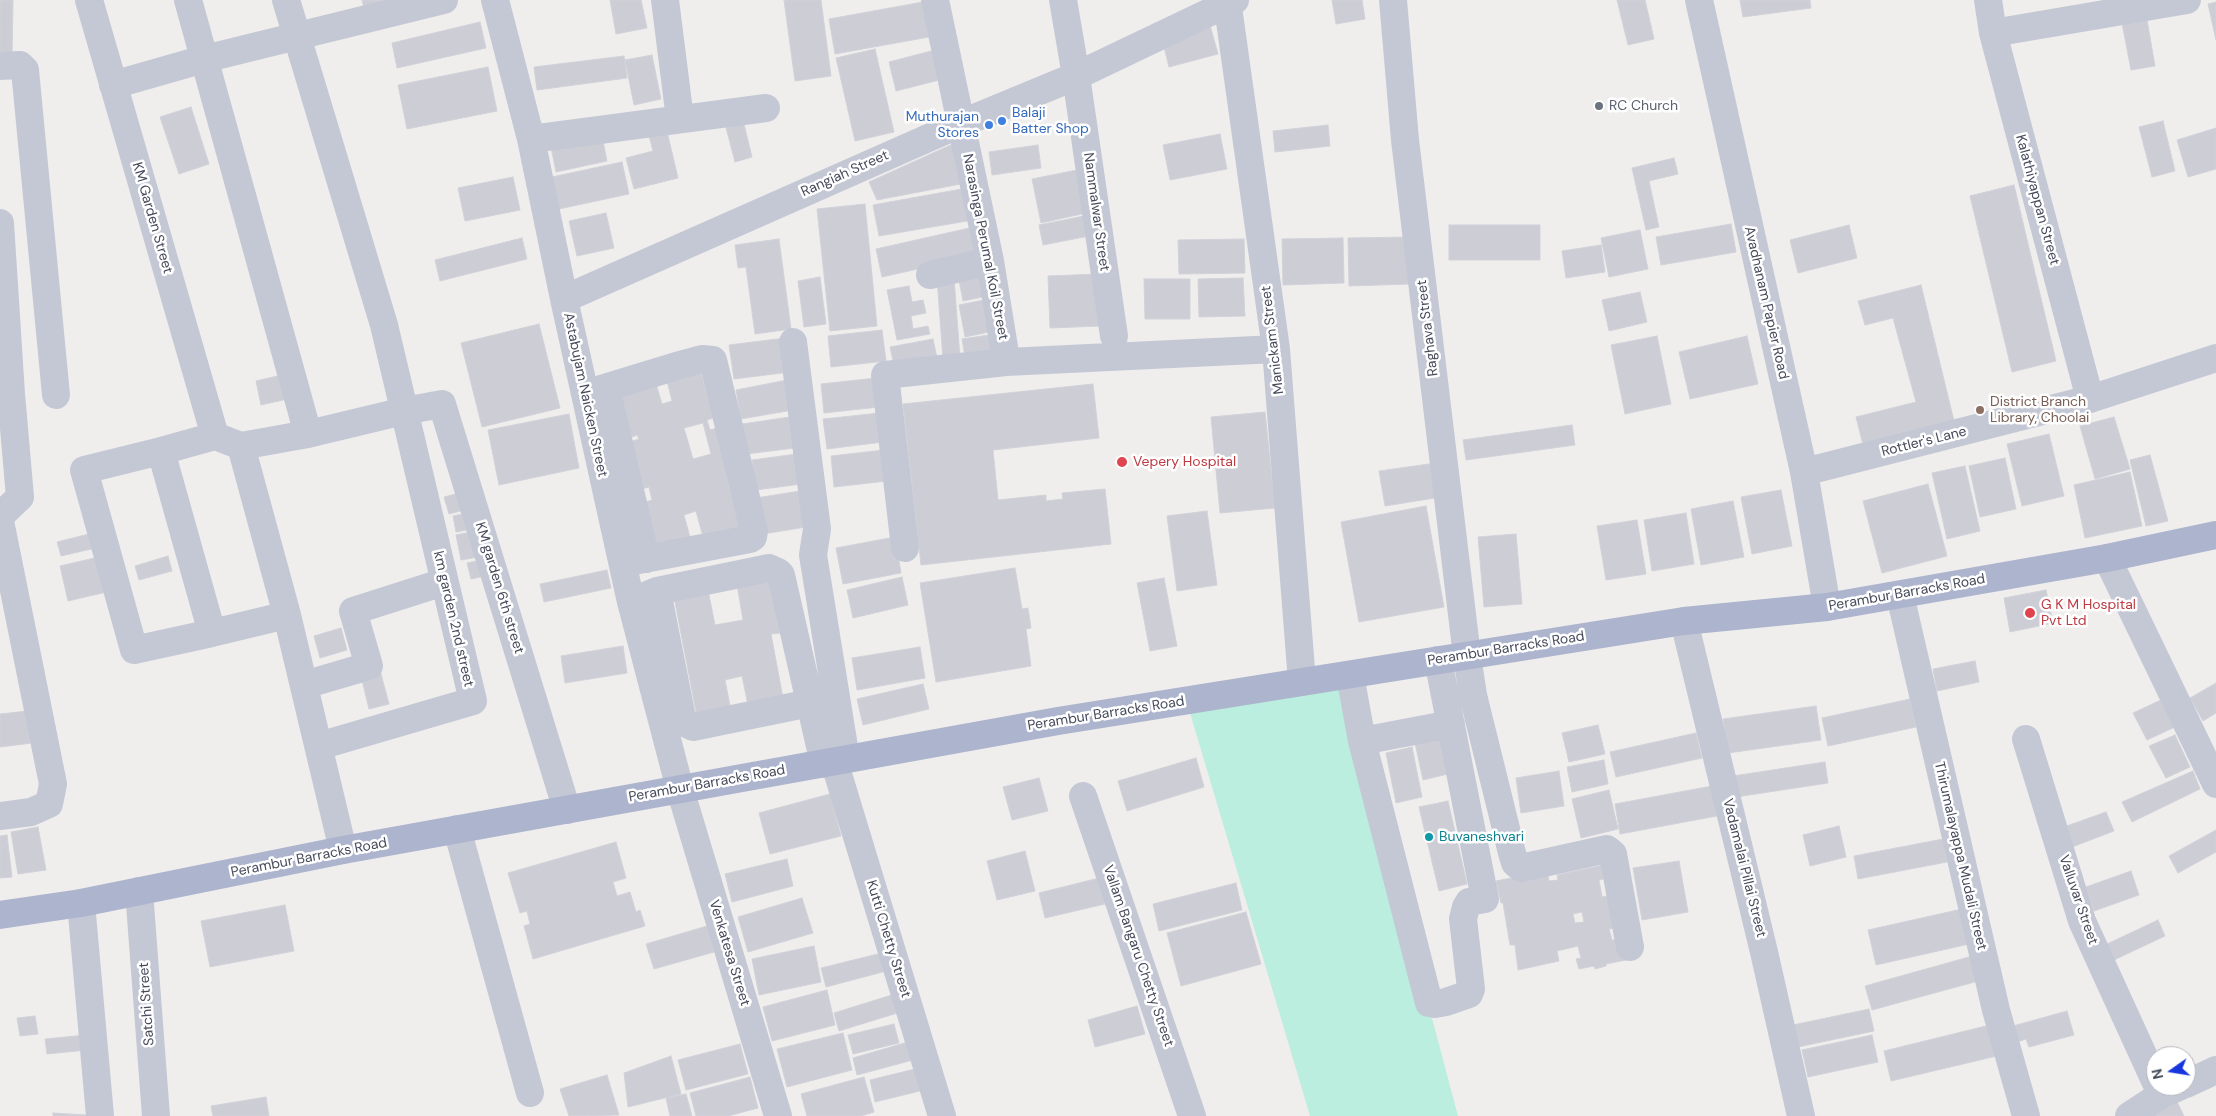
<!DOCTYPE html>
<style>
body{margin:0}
#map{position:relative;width:2216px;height:1116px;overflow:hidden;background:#f0eeed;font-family:"DM Sans",sans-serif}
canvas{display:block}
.north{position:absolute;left:2146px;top:1046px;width:50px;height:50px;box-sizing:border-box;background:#fff;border:1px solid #b5b7bd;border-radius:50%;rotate:257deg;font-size:14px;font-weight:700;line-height:20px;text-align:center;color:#464b5b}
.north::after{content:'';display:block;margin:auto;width:18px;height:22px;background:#1936de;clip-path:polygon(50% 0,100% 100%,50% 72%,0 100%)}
</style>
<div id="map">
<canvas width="2216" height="1116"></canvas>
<div class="north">N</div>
</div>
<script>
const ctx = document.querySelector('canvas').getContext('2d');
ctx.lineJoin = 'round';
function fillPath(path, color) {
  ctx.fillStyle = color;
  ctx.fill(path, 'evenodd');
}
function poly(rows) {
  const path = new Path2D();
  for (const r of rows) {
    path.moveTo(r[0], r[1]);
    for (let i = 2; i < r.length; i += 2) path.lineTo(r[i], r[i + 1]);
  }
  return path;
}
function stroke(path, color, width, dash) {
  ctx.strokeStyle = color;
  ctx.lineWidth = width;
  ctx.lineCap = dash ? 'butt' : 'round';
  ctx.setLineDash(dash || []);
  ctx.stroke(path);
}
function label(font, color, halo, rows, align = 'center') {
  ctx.font = font + ' "DM Sans",sans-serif';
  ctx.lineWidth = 5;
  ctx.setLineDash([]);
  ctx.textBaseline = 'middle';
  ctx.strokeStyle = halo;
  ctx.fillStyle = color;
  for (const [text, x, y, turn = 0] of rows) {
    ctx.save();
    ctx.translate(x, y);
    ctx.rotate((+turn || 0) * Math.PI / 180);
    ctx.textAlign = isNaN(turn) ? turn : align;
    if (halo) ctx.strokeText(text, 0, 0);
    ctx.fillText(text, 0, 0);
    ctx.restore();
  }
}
const green = poly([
 [1354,687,1428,1003,1458,1116,1310,1116,1190,713]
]);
const building = poly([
 [0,0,13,0,12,60,0,60,0,0],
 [362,0,405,0,364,8,362,0],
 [610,0,641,0,647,28,616,34,610,0],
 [784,0,821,0,831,76,795,81,784,0],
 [1332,0,1362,0,1365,19,1336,24,1332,0],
 [1617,0,1645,0,1654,39,1628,45,1617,0],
 [1740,0,1810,0,1811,8,1743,17,1740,0],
 [923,2,929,37,835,54,829,19,923,2],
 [2216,2,2216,40,2208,4,2216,2],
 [2146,14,2155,66,2131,70,2121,18,2146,14],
 [480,22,486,48,397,68,392,43,480,22],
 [1210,25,1218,54,1169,67,1164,47,1210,25],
 [875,49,894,132,855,141,836,58,875,49],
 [935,50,943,79,896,91,889,62,935,50],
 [652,55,661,99,634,105,625,60,652,55],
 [624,56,627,78,537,90,534,67,624,56],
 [488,67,497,111,407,129,398,85,488,67],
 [191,107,209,164,179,174,160,117,191,107],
 [742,116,752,157,735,162,724,120,742,116],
 [2163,121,2175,171,2152,177,2139,127,2163,121],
 [1328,125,1330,146,1275,152,1273,131,1328,125],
 [666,127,678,178,634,189,626,158,653,151,648,132,666,127],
 [2216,128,2216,169,2188,177,2177,140,2216,128],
 [1220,134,1227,169,1170,180,1163,145,1220,134],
 [602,136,607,161,556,172,551,147,602,136],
 [955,143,966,183,877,200,869,182,955,143],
 [1038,145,1041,168,992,175,989,152,1038,145],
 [1674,158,1678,174,1649,181,1659,227,1646,230,1632,168,1674,158],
 [622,162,629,194,559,209,552,177,622,162],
 [1077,170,1086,213,1041,223,1032,179,1077,170],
 [513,177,520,210,465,221,458,188,513,177],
 [2014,185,2056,361,2012,372,1970,196,2014,185],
 [967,188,973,220,879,236,873,205,967,188],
 [865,204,877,326,830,331,817,209,865,204],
 [606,213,614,248,577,256,569,221,606,213],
 [1084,216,1089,236,1043,245,1039,225,1084,216],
 [1731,224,1736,252,1661,265,1656,237,1731,224],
 [1449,225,1540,225,1540,260,1449,260,1449,225],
 [1849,225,1857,258,1798,273,1790,240,1849,225],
 [974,227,980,255,882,277,876,249,974,227],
 [1640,230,1648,269,1609,277,1601,238,1640,230],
 [1409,237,1410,284,1349,286,1348,238,1409,237],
 [522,238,527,259,440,281,435,260,522,238],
 [1343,238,1344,283,1283,285,1282,239,1343,238],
 [779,239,791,329,755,334,746,267,738,268,735,245,779,239],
 [1244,239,1245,273,1179,274,1178,240,1244,239],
 [1601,245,1605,272,1566,278,1562,251,1601,245],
 [987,269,992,295,963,301,958,275,987,269],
 [1099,274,1101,326,1050,328,1048,276,1099,274],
 [820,277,826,324,804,327,798,281,820,277],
 [954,278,960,358,943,359,937,279,954,278],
 [1243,278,1245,316,1199,317,1198,279,1243,278],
 [1144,279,1190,279,1190,319,1145,319,1144,279],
 [1921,285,1954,421,1863,445,1856,417,1916,402,1893,318,1865,325,1858,301,1921,285],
 [909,286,912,302,923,300,926,313,911,316,913,329,928,326,930,334,897,340,887,290,909,286],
 [1640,292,1647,322,1609,331,1602,300,1640,292],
 [989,299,994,331,965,337,959,305,989,299],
 [539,324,560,408,482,427,461,343,539,324],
 [882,330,886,361,831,367,828,336,882,330],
 [996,334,999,358,966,363,962,339,996,334],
 [1657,336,1671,404,1625,414,1611,345,1657,336],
 [1747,336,1758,384,1690,399,1679,352,1747,336],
 [785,338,790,372,734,379,729,345,785,338],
 [933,339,938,363,895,371,890,347,933,339],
 [700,368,713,418,707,420,710,430,717,428,729,475,726,476,740,527,703,537,696,511,684,515,691,541,654,550,642,503,652,500,649,487,638,490,626,443,639,439,637,435,630,438,617,390,655,380,662,404,672,401,666,377,700,368],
 [703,423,711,454,693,459,684,428,703,423],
 [286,374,292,398,261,405,256,381,286,374],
 [876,378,879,407,824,413,821,384,876,378],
 [787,380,793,410,741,419,736,390,787,380],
 [1093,384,1099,438,993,450,998,500,1046,495,1046,501,1063,499,1062,493,1105,489,1111,544,921,565,903,404,1093,384],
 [1265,412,1275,508,1220,513,1211,417,1265,412],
 [880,413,883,442,827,449,823,419,880,413],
 [569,414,579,468,499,485,488,430,569,414],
 [790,417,795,448,746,454,742,424,790,417],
 [2114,417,2130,469,2095,479,2080,426,2114,417],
 [1572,425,1575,445,1466,460,1463,440,1572,425],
 [2049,434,2064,496,2022,506,2007,444,2049,434],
 [884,450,887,481,834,487,831,456,884,450],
 [797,454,801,484,756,490,752,460,797,454],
 [2150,455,2168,521,2146,526,2130,460,2150,455],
 [2005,458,2016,509,1980,517,1969,466,2005,458],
 [1436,463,1441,497,1385,506,1379,471,1436,463],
 [1965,466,1980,531,1947,539,1932,473,1965,466],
 [2130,472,2142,526,2085,538,2074,485,2130,472],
 [1928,484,1947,556,1882,573,1863,501,1928,484],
 [475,489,479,506,449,514,444,497,475,489],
 [1781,490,1792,546,1752,554,1741,497,1781,490],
 [800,491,806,527,763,534,756,498,800,491],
 [1733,501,1744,557,1701,565,1691,509,1733,501],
 [1426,506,1444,607,1359,622,1341,522,1426,506],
 [484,510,487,526,456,532,453,516,484,510],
 [1207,511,1217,585,1177,591,1167,516,1207,511],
 [1686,513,1694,564,1652,571,1644,520,1686,513],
 [1637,520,1646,574,1606,580,1597,526,1637,520],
 [490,528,495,554,461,560,456,535,490,528],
 [97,532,100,547,61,556,57,542,97,532],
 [1516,534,1522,604,1484,607,1478,537,1516,534],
 [895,537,901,573,843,584,836,548,895,537],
 [103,556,111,591,68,601,60,566,103,556],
 [168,556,172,571,139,580,135,566,168,556],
 [495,557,499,573,471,579,467,563,495,557],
 [1015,568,1022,609,1028,608,1031,628,1026,629,1031,666,936,682,920,583,1015,568],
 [607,570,611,588,544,602,540,584,607,570],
 [902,577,908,605,853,618,847,590,902,577],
 [1164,578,1177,646,1150,651,1137,583,1164,578],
 [771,579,781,633,771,634,783,698,748,705,742,676,725,680,731,711,697,717,674,597,708,590,715,625,743,620,737,585,771,579],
 [2046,590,2053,623,2010,632,2004,598,2046,590],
 [341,628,347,650,320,658,314,636,341,628],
 [623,646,627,673,565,683,561,656,623,646],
 [920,647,925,678,857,690,852,658,920,647],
 [1975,661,1979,682,1937,691,1933,669,1975,661],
 [381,674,389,704,369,709,362,680,381,674],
 [2216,683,2216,713,2203,721,2190,698,2216,683],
 [923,684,929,709,863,725,857,699,923,684],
 [1910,699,1916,727,1828,746,1822,718,1910,699],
 [2163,699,2175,727,2147,740,2133,713,2163,699],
 [1816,706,1821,740,1728,753,1723,719,1816,706],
 [28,711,32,743,0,747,0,714,28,711],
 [1598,725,1605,754,1569,762,1562,733,1598,725],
 [1446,730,1456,772,1423,780,1414,738,1446,730],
 [1696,733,1702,758,1616,777,1610,752,1696,733],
 [2175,735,2190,767,2166,778,2149,746,2175,735],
 [1412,747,1422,797,1396,803,1386,753,1412,747],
 [1196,758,1204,787,1127,811,1118,781,1196,758],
 [1604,760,1608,784,1572,792,1567,767,1604,760],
 [1825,762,1828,783,1736,797,1733,776,1825,762],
 [1559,771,1564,806,1521,813,1516,778,1559,771],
 [2193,771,2200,789,2132,822,2122,802,2193,771],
 [1039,778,1048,811,1012,820,1003,787,1039,778],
 [1712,786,1717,816,1620,834,1615,804,1712,786],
 [1609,790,1618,829,1581,838,1572,799,1609,790],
 [830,794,841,836,770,854,759,813,830,794],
 [1448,801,1467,884,1439,891,1419,807,1448,801],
 [2106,812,2114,831,2072,847,2064,827,2106,812],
 [1839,826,1846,857,1810,866,1803,835,1839,826],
 [38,827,46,870,18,874,11,832,38,827],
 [2216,830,2216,852,2178,873,2169,856,2216,830],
 [7,835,12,877,0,878,0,836,7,835],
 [1943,839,1947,862,1858,879,1854,856,1943,839],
 [616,842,626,878,613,882,617,896,630,892,636,912,640,910,645,926,533,959,524,926,530,924,527,911,520,913,508,873,616,842],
 [1025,851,1035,891,997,900,987,861,1025,851],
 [787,859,793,886,732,902,725,874,787,859],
 [1679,861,1688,912,1642,920,1633,868,1679,861],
 [1608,864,1611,877,1599,880,1602,897,1615,894,1622,926,1609,929,1612,940,1622,939,1626,960,1606,964,1606,966,1595,969,1594,966,1579,969,1576,959,1581,958,1578,946,1557,951,1559,961,1518,970,1515,945,1510,945,1503,903,1501,903,1496,881,1547,871,1549,881,1558,880,1557,875,1608,864],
 [1582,912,1584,922,1575,923,1573,914,1582,912],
 [2131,871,2139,895,2094,911,2086,887,2131,871],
 [1099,878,1105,904,1045,918,1039,893,1099,878],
 [1236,883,1242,910,1159,931,1153,904,1236,883],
 [802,898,813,933,748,952,738,917,802,898],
 [285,905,294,951,210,967,201,921,285,905],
 [1962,909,1969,944,1876,965,1868,930,1962,909],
 [1246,912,1261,964,1181,986,1167,933,1246,912],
 [2158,920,2165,936,2114,960,2107,944,2158,920],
 [707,926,714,952,654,969,646,944,707,926],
 [814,946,821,982,759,995,752,959,814,946],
 [890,951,894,969,826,987,821,968,890,951],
 [1976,955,1982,980,1872,1010,1865,986,1976,955],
 [827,990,835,1025,772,1041,763,1007,827,990],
 [898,993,904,1011,839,1031,834,1013,898,993],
 [1137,1006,1145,1034,1095,1047,1088,1020,1137,1006],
 [1869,1009,1874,1031,1798,1047,1793,1025,1869,1009],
 [2067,1011,2074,1035,2029,1047,2026,1039,2017,1042,2013,1026,2067,1011],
 [35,1016,38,1034,20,1036,17,1018,35,1016],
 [894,1024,899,1043,853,1054,848,1035,894,1024],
 [1994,1024,2001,1055,1891,1081,1884,1051,1994,1024],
 [843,1033,852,1070,787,1087,777,1049,843,1033],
 [86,1035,87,1050,47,1054,45,1039,86,1035],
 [1872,1035,1878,1062,1808,1077,1802,1050,1872,1035],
 [908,1042,913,1060,857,1075,853,1058,908,1042],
 [740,1044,748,1074,686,1090,678,1060,740,1044],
 [671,1056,681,1094,628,1107,624,1073,671,1056],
 [923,1067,928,1089,875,1102,870,1080,923,1067],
 [607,1075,619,1115,569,1116,560,1089,607,1075],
 [750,1077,758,1108,728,1116,696,1116,690,1093,750,1077],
 [864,1077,874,1112,861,1116,807,1116,801,1094,864,1077],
 [686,1094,692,1116,670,1116,666,1098,686,1094],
 [266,1097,269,1116,213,1116,211,1106,266,1097],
 [2176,1100,2184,1116,2151,1116,2176,1100],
 [53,1113,86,1115,87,1116,53,1116,53,1113]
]);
const minor = poly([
 [89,0,215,436],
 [188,0,308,434],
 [286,0,384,325,473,701,319,746],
 [495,0,531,139,564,299,631,602,680,789,778,1116],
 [665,0,680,119],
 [935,0,990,261,1004,347],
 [1063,0,1076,76,1114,336],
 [1227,0,1276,349,1302,682],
 [1393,0,1405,140,1467,656,1473,695,1512,853,1515,863,1521,868,1607,849,1613,854,1630,947],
 [1699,0,1804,472,1827,607],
 [1988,0,1993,33,2090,399],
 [1993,33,2187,0],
 [0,66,20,65,25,70,56,395],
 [113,85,204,59,444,0],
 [531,139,766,108],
 [0,223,11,394,20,497,0,516],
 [930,275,990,261],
 [564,299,960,124,1076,76,1235,0],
 [793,342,817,529,813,555,846,759],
 [606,388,646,559],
 [585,394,680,365,702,359,713,360,754,531,753,537,750,539,623,563],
 [215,436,241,446,308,434,404,411,442,404,567,810],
 [215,436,161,451,212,633,287,615],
 [241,446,287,615,343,850],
 [161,451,84,470,134,650,212,633],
 [1804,472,2090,399,2216,358],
 [0,521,53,784,49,804,31,812,0,816],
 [905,548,885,375,1006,362,1276,349],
 [2107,558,2216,784],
 [657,591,682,718,685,723,693,727,810,703],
 [1900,595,1996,1010,2026,1116],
 [631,602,657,591,769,568,778,572,781,575,824,764],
 [1684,621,1764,952,1801,1116],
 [1350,675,1362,741,1451,724],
 [304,685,369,666,353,611,444,582],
 [2026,739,2082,921,2156,1083],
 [1362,741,1429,1003,1435,1004,1446,1002,1469,994,1471,989,1463,919,1466,907,1469,902,1485,899,1438,660],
 [834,761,942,1116],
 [1083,796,1192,1116],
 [457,829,530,1093],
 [139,891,156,1116],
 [81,903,100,1116],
 [2186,1084,2216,1070],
 [2129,1116,2161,1095,2181,1086]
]);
const major = poly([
 [0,915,81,903,343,850,1058,721,1684,621,1827,607,2107,558,2216,535]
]);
const markers = [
 [1599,106,5,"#6b7280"],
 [1002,121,5,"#3f7fe0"],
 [989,125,5,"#3f7fe0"],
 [1980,410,5,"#8d6e63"],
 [1122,462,6,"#e0444e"],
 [2030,613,6,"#e0444e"],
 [1429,837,5,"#0f9aa8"]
];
const worshipNames = [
 ["RC Church",1609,106]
];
const shopNames = [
 ["Balaji",1012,113],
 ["Batter Shop",1012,129],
 ["Muthurajan",979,117,"right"],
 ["Stores",979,133,"right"]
];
const streetNames = [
 ["Rangiah Street",845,174,-24],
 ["Kalathiyappan Street",2037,200,75],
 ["Nammalwar Street",1096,212,82],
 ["KM Garden Street",152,218,74],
 ["Narasinga Perumal Koil Street",985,247,79],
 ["Avadhanam Papier Road",1766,303,77],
 ["Raghava Street",1428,328,-97],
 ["Manickam Street",1273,340,-97],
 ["Astabujam Naicken Street",585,395,78],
 ["Rottler's Lane",1924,442,-14],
 ["KM garden 6th street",499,588,73],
 ["Perambur Barracks Road",1907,593,-10],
 ["km garden 2nd street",453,619,77],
 ["Perambur Barracks Road",1506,649,-9],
 ["Perambur Barracks Road",1106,714,-9],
 ["Perambur Barracks Road",707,784,-10],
 ["Thirumalayappa Mudali Street",1960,856,77],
 ["Perambur Barracks Road",309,858,-11],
 ["Vadamalai Pillai Street",1744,868,76],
 ["Valluvar Street",2078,900,71],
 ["Kutti Chetty Street",888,939,73],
 ["Venkatesa Street",729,953,73],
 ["Vallam Bangaru Chetty Street",1138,956,71],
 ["Satchi Street",147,1004,-94]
];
const educationNames = [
 ["District Branch",1990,402],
 ["Library, Choolai",1990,418]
];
const healthNames = [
 ["Vepery Hospital",1133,462],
 ["G K M Hospital",2041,605],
 ["Pvt Ltd",2041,621]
];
const cultureNames = [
 ["Buvaneshvari",1439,837]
];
fillPath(green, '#bbeede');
fillPath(building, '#cdced5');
stroke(building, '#d1d1d9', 1);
stroke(minor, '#c4c8d5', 28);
stroke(major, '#adb4cd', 28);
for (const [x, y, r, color] of markers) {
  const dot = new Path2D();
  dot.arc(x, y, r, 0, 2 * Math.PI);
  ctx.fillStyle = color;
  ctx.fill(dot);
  stroke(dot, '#fff', 2);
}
label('14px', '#5b616d', '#fff', worshipNames, 'left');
label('14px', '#366cbe', '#fff', shopNames, 'left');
label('14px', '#464b5b', '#fff', streetNames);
label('14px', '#785e54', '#fff', educationNames, 'left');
label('14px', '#be3a42', '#fff', healthNames, 'left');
label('14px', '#0d838f', '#fff', cultureNames, 'left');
</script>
